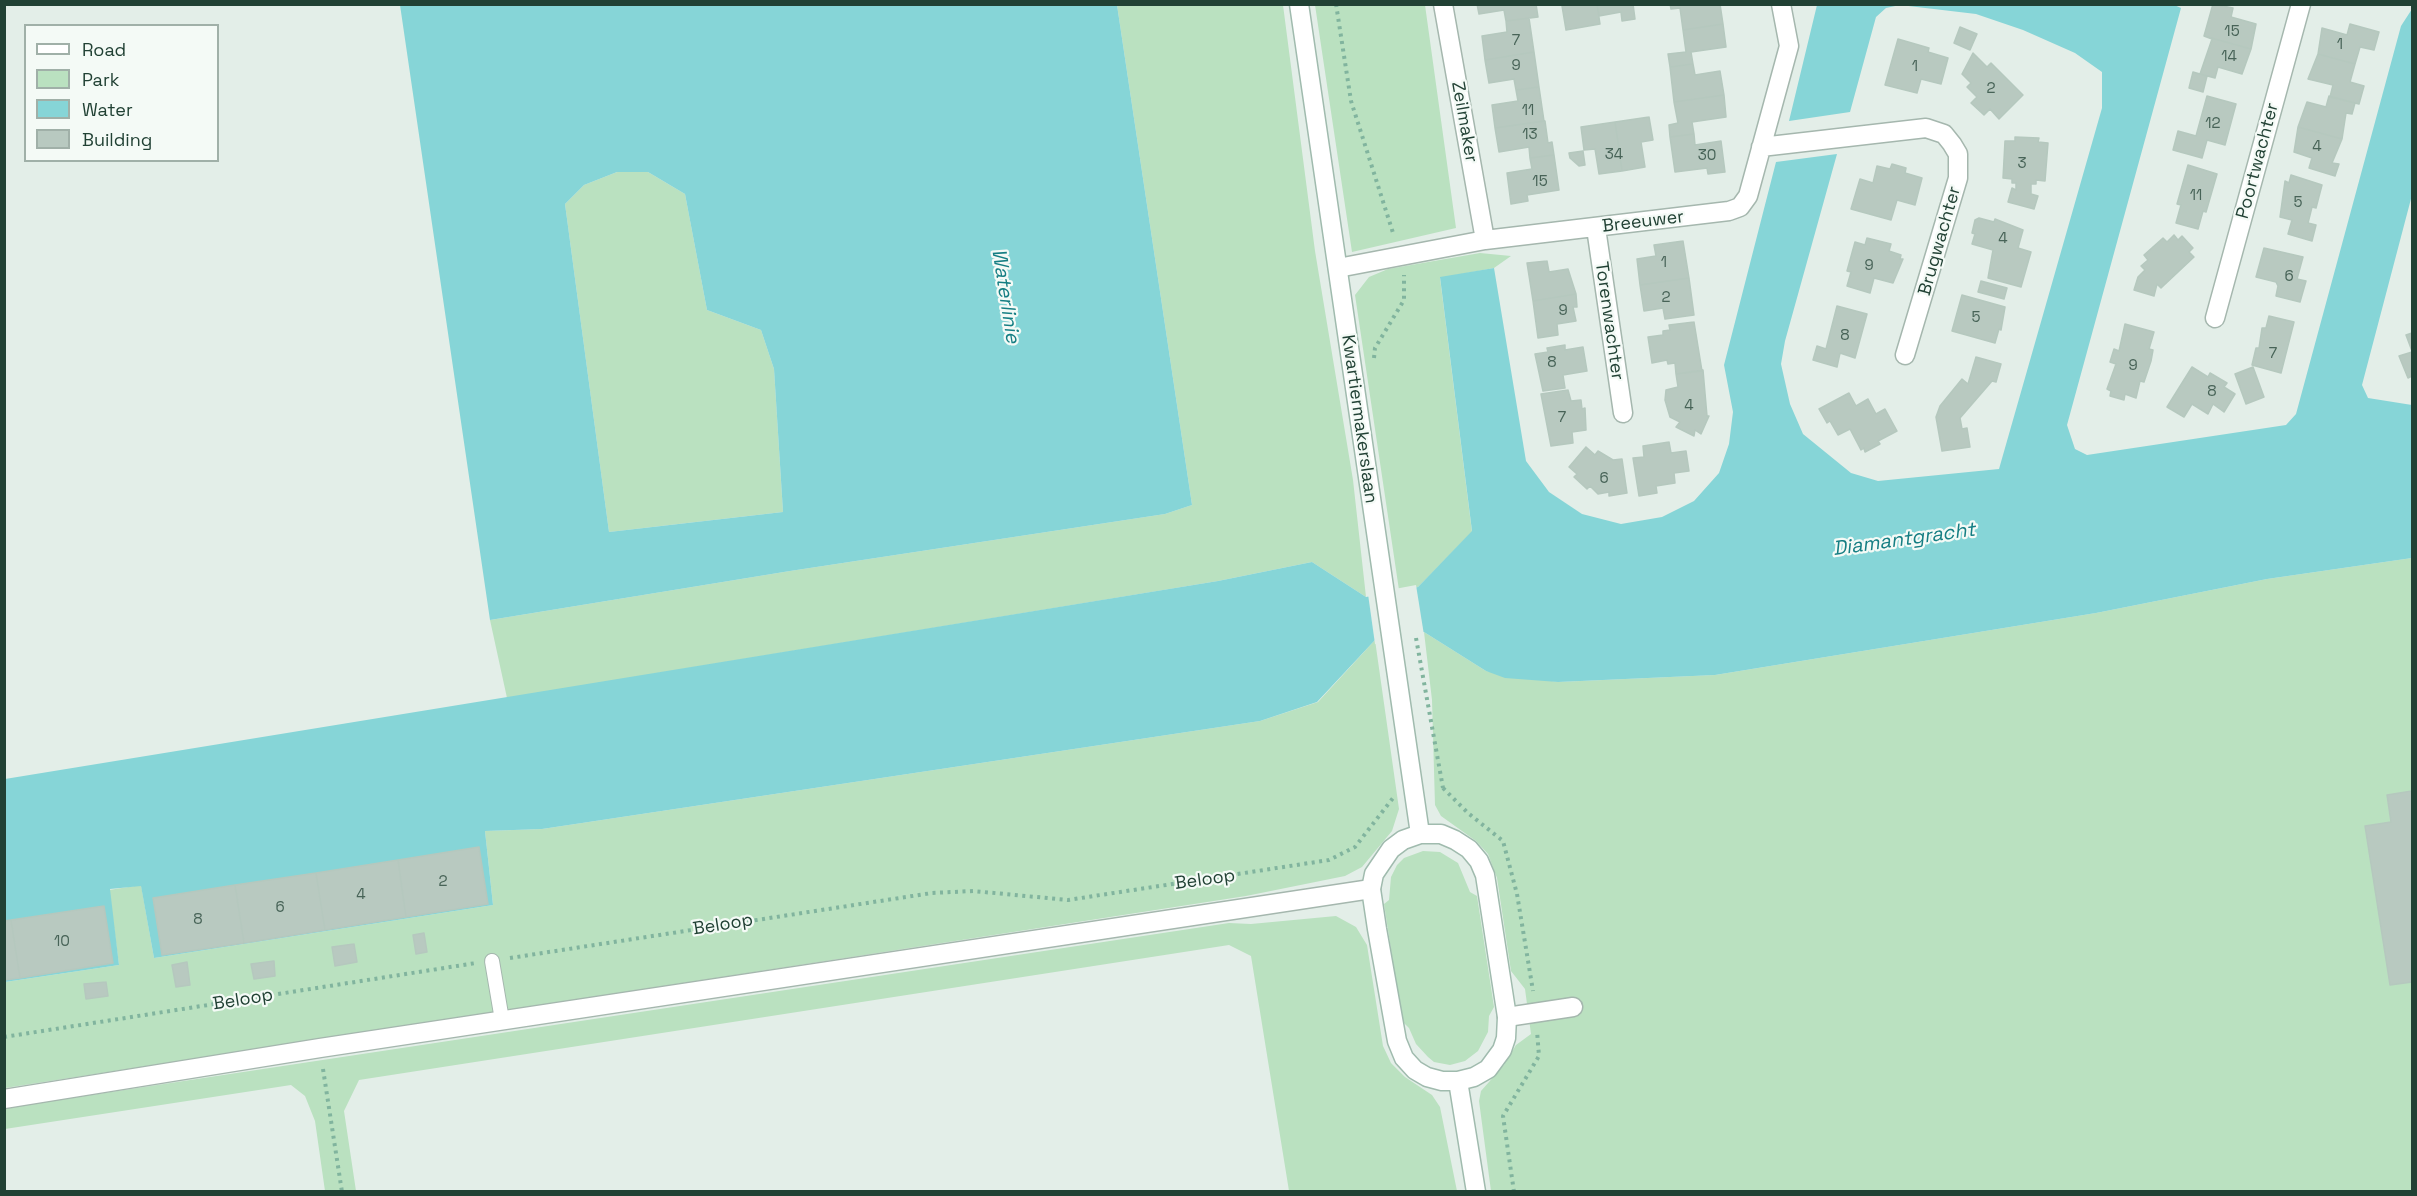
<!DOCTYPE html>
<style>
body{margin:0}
#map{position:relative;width:2417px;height:1196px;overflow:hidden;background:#e3eee8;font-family:"Space Grotesk",sans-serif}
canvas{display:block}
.frame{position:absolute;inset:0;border:6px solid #214134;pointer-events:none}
.legend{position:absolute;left:24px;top:24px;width:195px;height:138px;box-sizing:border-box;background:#f4faf6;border:2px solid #a0b0a8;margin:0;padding:8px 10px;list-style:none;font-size:18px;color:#214134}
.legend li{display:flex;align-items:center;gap:12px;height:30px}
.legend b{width:30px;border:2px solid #a0b0a8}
</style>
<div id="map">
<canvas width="2417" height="1196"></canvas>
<div class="frame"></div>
<ul class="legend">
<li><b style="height:8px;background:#fff"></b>Road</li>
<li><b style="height:16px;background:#bae1c0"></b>Park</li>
<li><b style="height:16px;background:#86d5d7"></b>Water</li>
<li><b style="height:16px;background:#b8c9c0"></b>Building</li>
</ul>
</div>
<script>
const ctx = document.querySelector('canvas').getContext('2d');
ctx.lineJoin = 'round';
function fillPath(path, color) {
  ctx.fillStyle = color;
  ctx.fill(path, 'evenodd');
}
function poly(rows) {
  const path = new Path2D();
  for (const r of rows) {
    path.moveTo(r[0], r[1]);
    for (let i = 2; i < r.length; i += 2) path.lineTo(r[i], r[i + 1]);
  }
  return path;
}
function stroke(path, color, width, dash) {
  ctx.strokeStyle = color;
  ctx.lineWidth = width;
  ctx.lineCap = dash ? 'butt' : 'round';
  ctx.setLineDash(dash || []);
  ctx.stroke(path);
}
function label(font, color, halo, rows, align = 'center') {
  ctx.font = font + ' "Space Grotesk",sans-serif';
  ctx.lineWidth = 4.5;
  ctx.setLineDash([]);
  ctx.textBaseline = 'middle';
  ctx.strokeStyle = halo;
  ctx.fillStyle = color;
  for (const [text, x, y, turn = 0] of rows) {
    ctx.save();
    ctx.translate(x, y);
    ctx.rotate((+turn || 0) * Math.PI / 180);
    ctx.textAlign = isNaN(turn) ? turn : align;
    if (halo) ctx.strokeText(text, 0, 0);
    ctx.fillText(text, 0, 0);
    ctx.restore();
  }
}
const green = poly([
 [1117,5,1283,5,1315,251,1353,480,1366,597,1312,562,1218,581,507,698,490,620,790,571,1165,514,1192,505],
 [1315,5,1425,5,1456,228,1352,252],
 [617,172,648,172,685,194,707,310,761,330,774,369,783,512,609,532,565,204,584,185],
 [1480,253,1511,256,1494,268,1440,278,1472,532,1418,587,1399,590,1355,295,1369,277,1388,269],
 [2412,558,2412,1191,1491,1191,1479,1101,1481,1091,1504,1065,1516,1045,1531,1034,1525,989,1511,971,1497,878,1488,854,1476,841,1441,816,1435,805,1432,700,1424,632,1486,671,1558,682,1715,675,2096,613,2267,579],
 [1375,640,1399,809,1392,831,1362,867,1345,876,1246,896,5,1088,5,982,119,965,109,890,141,885,154,958,493,905,485,831,542,829,1260,721,1318,702],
 [1423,851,1440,852,1458,863,1470,892,1477,896,1494,1007,1489,1016,1488,1032,1478,1051,1465,1061,1450,1065,1434,1062,1428,1057,1416,1044,1409,1028,1402,1021,1384,904,1389,900,1391,877,1397,865,1404,858],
 [1336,916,1356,927,1367,945,1383,1046,1391,1063,1405,1077,1432,1095,1440,1107,1457,1191,1289,1191,1251,956,1229,945,359,1080,344,1111,356,1191,325,1191,315,1121,305,1096,291,1085,5,1129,5,1108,1229,923,1251,924]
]);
const water = poly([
 [2172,4,2181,8,2067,425,2075,449,2087,455,2286,425,2296,414,2401,26,2412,9,2412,195,2362,385,2368,398,2412,405,2412,558,2267,579,2096,613,1715,675,1558,682,1505,678,1486,671,1424,632,1375,640,1317,702,1260,721,542,829,485,831,493,905,154,958,141,886,110,889,119,965,5,982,5,779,1218,581,1312,562,1366,597,1418,587,1472,531,1440,277,1494,268,1526,461,1549,492,1582,514,1621,524,1662,517,1694,501,1719,473,1729,444,1733,412,1724,365,1776,162,1837,154,1785,341,1781,364,1790,404,1803,434,1851,473,1878,481,1999,469,2102,108,2102,72,2075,53,2023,30,1976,14,1900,5,1886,8,1876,17,1850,112,1789,121,1817,5],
 [400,5,1117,5,1192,505,1165,514,790,571,490,620],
 [617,172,648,172,685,194,707,310,761,330,774,369,783,512,609,532,565,204,584,185]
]);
const pier = poly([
 [1416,585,1424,635,1375,644,1368,594]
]);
const building = poly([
 [1477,4,1536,4,1538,17,1506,21,1504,10,1479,14,1477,4],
 [1573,4,1597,4,1600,24,1566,30,1562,6,1573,4],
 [1597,4,1633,4,1635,19,1622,21,1621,12,1599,16,1597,4],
 [1670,4,1720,4,1723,24,1683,30,1680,8,1671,9,1670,4],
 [2213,4,2233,8,2231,17,2256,24,2251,49,2204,36,2213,4],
 [1538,17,1529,18,1534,52,1485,60,1482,36,1507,32,1506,21,1538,17],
 [1723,24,1726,47,1691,52,1693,64,1670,67,1668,54,1686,52,1683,30,1723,24],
 [2350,24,2379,32,2374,50,2360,47,2355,64,2318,54,2322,28,2347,35,2350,24],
 [1960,27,1977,34,1970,50,1954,43,1960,27],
 [2204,36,2251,49,2242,74,2218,67,2215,78,2200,74,2212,39,2204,36],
 [1898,39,1929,48,1928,52,1948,58,1941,84,1921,79,1917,93,1885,85,1898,39],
 [1534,52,1539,87,1516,90,1514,79,1489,83,1485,60,1534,52],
 [1973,53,1987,67,1991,63,2023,95,1999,119,1990,109,1984,115,1971,103,1977,97,1967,87,1971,83,1962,74,1973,53],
 [2318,54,2355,64,2350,82,2364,86,2359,104,2330,97,2333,85,2308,79,2318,54],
 [1693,64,1695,75,1720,71,1724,95,1674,102,1670,67,1693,64],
 [2193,72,2207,76,2203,92,2189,88,2193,72],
 [1539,87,1544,121,1495,128,1492,105,1518,101,1516,90,1539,87],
 [1724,95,1726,117,1692,122,1694,134,1670,137,1669,125,1678,123,1674,102,1724,95],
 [2207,96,2236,104,2225,145,2207,140,2202,158,2173,150,2178,131,2196,136,2207,96],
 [2329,96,2355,103,2352,114,2346,113,2342,139,2298,127,2307,102,2326,107,2329,96],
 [1649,117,1653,140,1641,142,1645,167,1622,171,1615,122,1649,117],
 [1545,121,1548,143,1552,142,1554,155,1530,158,1529,147,1499,152,1495,128,1545,121],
 [1615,122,1622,171,1599,174,1595,149,1584,150,1581,127,1615,122],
 [2298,127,2342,139,2332,163,2339,164,2335,176,2309,168,2312,158,2294,152,2298,127],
 [1694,134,1695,145,1721,141,1725,172,1708,174,1707,168,1675,172,1670,137,1694,134],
 [2015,137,2039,138,2038,142,2048,143,2045,181,2036,180,2036,184,2031,184,2031,194,2038,196,2034,209,2008,202,2012,188,2016,190,2016,183,2012,183,2012,179,2003,178,2005,141,2015,141,2015,137],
 [1583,151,1585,165,1579,166,1570,158,1569,153,1583,151],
 [1554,155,1559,190,1527,195,1528,201,1511,204,1507,173,1532,169,1530,158,1554,155],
 [1892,164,1906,168,1905,173,1922,178,1915,205,1897,200,1891,220,1851,209,1860,179,1873,183,1877,166,1890,169,1892,164],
 [2188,165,2217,174,2206,212,2203,211,2198,229,2176,223,2181,205,2177,204,2188,165],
 [2291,175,2322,185,2316,208,2312,207,2308,223,2316,225,2312,241,2288,234,2292,220,2280,217,2285,181,2289,183,2291,175],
 [1979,218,1994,222,1995,219,2023,230,2018,248,2031,252,2021,287,1988,278,1993,250,1972,244,1975,234,1972,233,1975,220,1979,218],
 [2174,235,2178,240,2182,236,2193,248,2189,252,2194,257,2161,288,2157,284,2154,296,2134,290,2138,277,2145,270,2141,266,2148,260,2144,255,2163,238,2167,242,2174,235],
 [1867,238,1891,244,1889,251,1901,255,1900,259,1903,259,1893,283,1874,278,1870,293,1847,286,1851,272,1847,271,1855,242,1865,245,1867,238],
 [1683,241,1689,278,1640,285,1637,259,1656,256,1654,245,1683,241],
 [2264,248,2303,257,2297,279,2306,281,2300,302,2276,296,2278,286,2276,282,2256,277,2264,248],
 [1547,261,1549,272,1568,269,1576,294,1533,301,1527,263,1547,261],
 [1689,278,1694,315,1665,319,1663,308,1644,311,1640,285,1689,278],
 [1981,281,2007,288,2004,299,1978,292,1981,281],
 [1576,294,1577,307,1573,307,1576,321,1557,324,1558,335,1538,338,1533,301,1576,294],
 [1962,295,2005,307,2001,330,1999,329,1995,343,1952,331,1962,295],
 [1837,306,1867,314,1855,358,1840,353,1837,367,1813,360,1817,346,1826,349,1837,306],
 [2269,316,2294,322,2281,373,2252,365,2256,348,2259,348,2262,328,2266,328,2269,316],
 [1694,322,1702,371,1676,374,1675,363,1668,364,1667,360,1652,363,1648,337,1663,335,1663,331,1670,330,1669,325,1694,322],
 [2125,324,2154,332,2149,349,2153,350,2151,361,2144,382,2140,381,2136,398,2125,394,2124,400,2110,396,2111,391,2107,389,2116,364,2110,362,2114,349,2119,351,2125,324],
 [2412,333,2412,351,2406,335,2412,333],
 [1565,345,1565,350,1583,347,1587,371,1563,375,1565,388,1543,391,1535,354,1548,352,1547,348,1565,345],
 [2412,352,2412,376,2408,378,2399,356,2412,352],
 [1976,357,2001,364,1996,382,1992,381,1960,418,1962,429,1967,428,1970,447,1942,451,1936,417,1940,406,1962,379,1968,384,1976,357],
 [2192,367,2208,377,2210,373,2227,383,2224,387,2235,394,2224,412,2213,404,2208,414,2192,404,2184,417,2167,407,2192,367],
 [2253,367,2264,397,2246,404,2235,374,2253,367],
 [1703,370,1707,416,1709,416,1701,434,1695,430,1694,436,1676,427,1680,422,1670,417,1665,400,1666,390,1678,387,1676,374,1703,370],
 [1568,390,1571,401,1581,400,1582,409,1585,408,1586,430,1572,432,1573,443,1551,446,1541,394,1568,390],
 [1849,393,1856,406,1868,399,1876,414,1885,409,1897,431,1878,441,1880,444,1865,452,1864,448,1861,450,1850,429,1838,435,1830,421,1827,423,1819,409,1849,393],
 [1669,442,1671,453,1686,451,1689,471,1674,473,1675,483,1656,486,1657,493,1639,496,1633,458,1644,457,1643,446,1669,442],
 [1586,447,1595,455,1598,451,1613,460,1622,459,1627,493,1609,496,1609,492,1598,494,1590,486,1587,489,1574,477,1577,474,1569,467,1586,447],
 [2412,791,2412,982,2390,985,2365,826,2391,822,2387,795,2412,791],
 [479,847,488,904,406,917,398,860,479,847],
 [398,860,406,917,325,930,316,873,398,860],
 [316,873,325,930,244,943,235,885,316,873],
 [235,885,244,943,162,955,153,898,235,885],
 [104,906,113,963,20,978,11,920,104,906],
 [11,920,20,978,4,980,4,921,11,920],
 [424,933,427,952,416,954,413,935,424,933],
 [354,944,357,962,335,966,332,947,354,944],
 [274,961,275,976,254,979,251,964,274,961],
 [187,962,190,985,176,987,172,965,187,962],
 [106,982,108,996,86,999,84,984,106,982]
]);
const path = poly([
 [1336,4,1351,101,1394,236],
 [1374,358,1375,348,1404,300,1404,275],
 [1416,638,1443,788],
 [1443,788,1468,813,1503,841,1517,894,1533,991],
 [510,958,932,893,973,891,1068,900,1329,860,1355,847,1393,798],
 [4,1037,476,963],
 [323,1069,342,1192],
 [1514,1192,1503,1116,1539,1056,1537,1031]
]);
const service = poly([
 [492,961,502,1020]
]);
const minor = poly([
 [1443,4,1485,240],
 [1761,147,1926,128,1944,134,1952,144,1958,154,1958,178,1905,355],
 [1596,228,1623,413],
 [1338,268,1485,240,1729,211,1740,207,1748,196,1789,46,1781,4],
 [2215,318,2301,4],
 [1507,1017,1573,1007],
 [4,1099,320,1048,1371,889]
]);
const secondary = poly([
 [1299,4,1420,834],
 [1420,834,1441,834,1455,840,1469,849,1479,861,1485,875,1507,1017,1506,1038,1502,1050,1488,1069,1474,1077,1458,1081,1442,1081,1427,1077,1415,1070,1404,1058,1397,1041,1377,929,1371,889,1374,874,1391,849,1403,840,1420,834],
 [1458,1081,1476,1192]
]);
const numberNames = [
 ["15",2232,32],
 ["7",1516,41],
 ["1",2340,45],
 ["14",2229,57],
 ["9",1516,66],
 ["1",1915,67],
 ["2",1991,89],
 ["11",1528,111],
 ["12",2213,124],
 ["13",1530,135],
 ["4",2317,147],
 ["34",1614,155],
 ["30",1707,156],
 ["3",2022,164],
 ["15",1540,182],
 ["11",2196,196],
 ["5",2298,203],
 ["4",2003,239],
 ["1",1664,263],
 ["9",1869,266],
 ["6",2289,277],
 ["2",1666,298],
 ["9",1563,311],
 ["5",1976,318],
 ["8",1845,336],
 ["7",2273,354],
 ["8",1552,363],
 ["9",2133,366],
 ["8",2212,392],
 ["4",1689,406],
 ["7",1562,418],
 ["6",1604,479],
 ["2",443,882],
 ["4",361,895],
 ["6",280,908],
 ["8",198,920],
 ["10",62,942]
];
const streetNames = [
 ["Zeilmaker",1464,122,80],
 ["Poortwachter",2258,161,-75],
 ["Breeuwer",1643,222,-7],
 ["Brugwachter",1940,241,-74],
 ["Torenwachter",1609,321,82],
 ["Kwartiermakerslaan",1359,419,82],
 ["Beloop",1205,880,-8],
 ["Beloop",723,925,-9],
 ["Beloop",243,1000,-9]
];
const waterNames = [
 ["Waterlinie",1005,296,81],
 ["Diamantgracht",1904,540,-8]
];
fillPath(green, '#bae1c0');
fillPath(water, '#86d5d7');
fillPath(pier, '#e3eee8');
fillPath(building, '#b8c9c0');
stroke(building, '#b5c8be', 1.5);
stroke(service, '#a5b7ae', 16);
stroke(minor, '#a5b7ae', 21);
stroke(secondary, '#a0bbae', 21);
stroke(path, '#81b49e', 4, [3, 4.5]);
stroke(service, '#fff', 14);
stroke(minor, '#fff', 18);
stroke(secondary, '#fff', 18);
label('15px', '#476357', null, numberNames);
label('18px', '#214134', '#f4faf6', streetNames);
label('italic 20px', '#157e83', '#f4faf6', waterNames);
</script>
